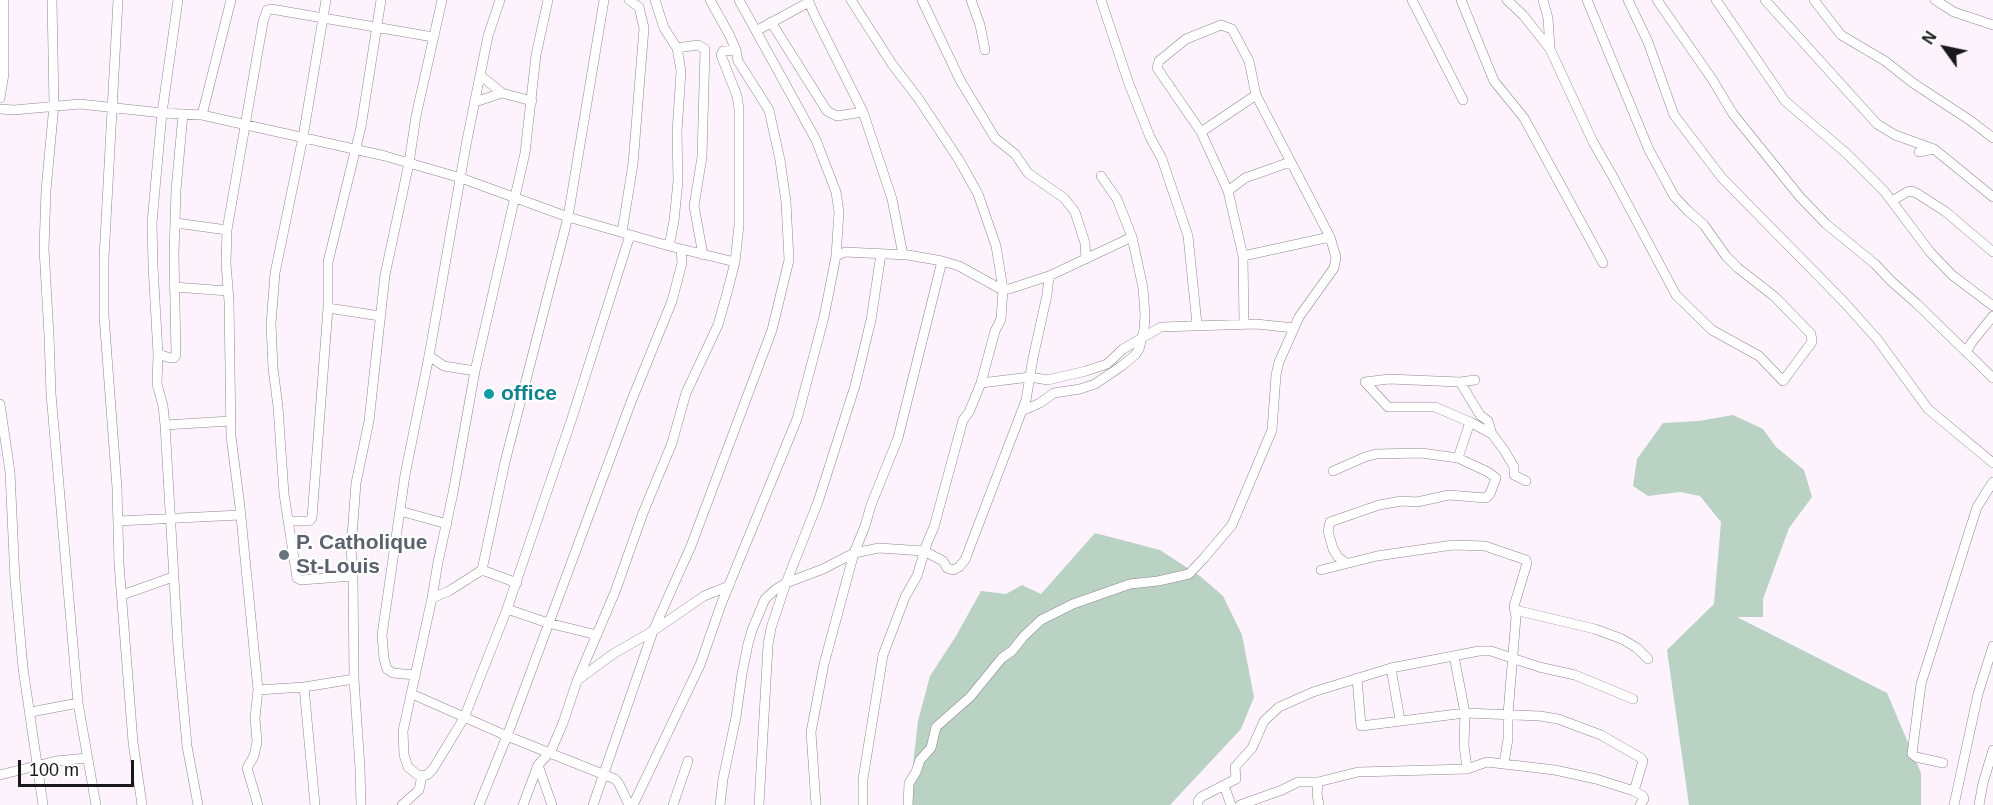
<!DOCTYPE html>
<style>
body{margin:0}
#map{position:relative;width:1993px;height:805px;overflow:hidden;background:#fcf3fd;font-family:Helvetica,sans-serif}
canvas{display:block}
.north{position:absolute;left:1915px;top:18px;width:60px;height:60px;-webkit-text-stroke:4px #fff;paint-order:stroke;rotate:303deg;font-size:16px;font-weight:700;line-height:24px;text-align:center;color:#1b181b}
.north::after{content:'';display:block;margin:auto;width:21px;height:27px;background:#1b181b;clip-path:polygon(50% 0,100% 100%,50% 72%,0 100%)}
.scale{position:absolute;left:18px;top:760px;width:116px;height:27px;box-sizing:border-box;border:3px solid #1b181b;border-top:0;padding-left:8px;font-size:18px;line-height:21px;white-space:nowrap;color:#1b181b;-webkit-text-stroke:4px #fff;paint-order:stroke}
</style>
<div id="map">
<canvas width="1993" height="805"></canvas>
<div class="north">N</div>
<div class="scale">100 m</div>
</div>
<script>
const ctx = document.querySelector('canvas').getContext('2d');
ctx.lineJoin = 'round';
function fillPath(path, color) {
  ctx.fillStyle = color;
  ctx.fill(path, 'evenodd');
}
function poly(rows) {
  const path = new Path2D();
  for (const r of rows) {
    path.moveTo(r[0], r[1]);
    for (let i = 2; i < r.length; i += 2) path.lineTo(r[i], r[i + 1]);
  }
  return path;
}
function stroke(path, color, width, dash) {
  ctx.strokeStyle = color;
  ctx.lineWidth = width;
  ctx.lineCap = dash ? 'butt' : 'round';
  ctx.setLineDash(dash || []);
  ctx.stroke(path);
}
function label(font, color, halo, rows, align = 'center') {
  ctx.font = font + ' Helvetica,sans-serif';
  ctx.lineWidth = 4.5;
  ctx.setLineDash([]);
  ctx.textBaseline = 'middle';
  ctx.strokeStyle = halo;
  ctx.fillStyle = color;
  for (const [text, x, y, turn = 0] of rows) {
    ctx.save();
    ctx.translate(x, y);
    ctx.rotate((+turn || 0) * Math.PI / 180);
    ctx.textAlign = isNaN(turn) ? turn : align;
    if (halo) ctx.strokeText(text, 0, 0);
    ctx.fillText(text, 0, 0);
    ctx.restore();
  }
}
const green = poly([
 [1733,415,1763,429,1776,447,1804,470,1812,497,1789,528,1763,599,1763,617,1737,617,1887,693,1921,773,1921,805,1689,805,1667,650,1714,604,1721,522,1700,496,1680,492,1648,496,1633,486,1637,459,1663,423,1699,421],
 [1095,533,1160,550,1200,576,1223,596,1242,635,1254,697,1241,729,1170,805,913,805,911,782,918,721,930,676,956,636,981,591,1006,594,1022,585,1041,594]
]);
const minor = poly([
 [52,0,54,105,46,190,44,249,49,335,51,394,78,703,96,805],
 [118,0,104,258,104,316,117,488,119,564,133,742,142,805],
 [178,0,162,113,156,178,152,223,153,266,158,354,157,384,163,406,165,425,178,647,187,746,198,805],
 [326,0,303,137,275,273,271,324,273,368,278,407,284,494,297,578,301,580,353,576,354,679,360,768,361,805],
 [548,0,536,55,525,153,475,371,453,493,438,562,432,598,403,731,404,755,408,767,419,776,427,775,433,769,464,718,507,609,572,418,630,235],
 [655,0,664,28,677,48,681,71,677,132,678,181,674,221,669,246],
 [739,0,816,140,836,192,839,212,836,256],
 [808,0,815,16,863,112,892,199,903,255],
 [851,0,892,64,918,98,959,160,978,194,996,246,1003,289,1001,319,995,331,981,383,969,412,963,420,934,527,927,543,917,576,905,597,883,655,863,779,863,805],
 [922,0,960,80,995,138,1015,154,1028,173,1064,198,1075,212,1085,243,1086,259],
 [971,0,980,25,985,50],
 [1101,0,1129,84,1150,137,1162,159,1188,236,1197,324],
 [1412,0,1463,100],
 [1461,0,1494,81,1524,118,1603,263],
 [1507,0,1523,15,1550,49],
 [1543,0,1548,18,1550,49,1593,142,1612,175,1676,295,1712,330,1759,356,1783,381,1812,342,1811,334,1775,297,1738,268,1726,256,1704,225,1688,211,1674,196,1649,150,1587,0],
 [1628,0,1648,42,1674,115,1722,178,1844,302,1877,339,1928,409,1993,463],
 [1657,0,1712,79,1733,114,1800,197,1826,224,1875,264,1891,281,1917,304,1993,378],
 [1716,0,1785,101,1846,153,1884,191,1930,252,1952,275,1993,306],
 [1765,0,1877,124,1895,135,1934,149],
 [1814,0,1841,35,1885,61,1913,83,1971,121,1993,138],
 [1935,0,1954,12,1993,25],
 [771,22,827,111,837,116,863,112],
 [756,31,809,2],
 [677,48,698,45,705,49,702,157,694,206,703,255],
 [480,75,502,93,532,101],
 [0,98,4,74,4,0],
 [475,102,502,93],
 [0,109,14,110,80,104,162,113,202,115,385,156,461,178,568,217,669,246,735,262],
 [202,115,231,0],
 [1201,132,1256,95],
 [1919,152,1934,149,1993,197],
 [1228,191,1245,178,1290,162],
 [1892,201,1907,192,1912,191,1918,194,1946,212,1993,252],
 [176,223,227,230],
 [622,232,633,164,644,28,639,7,629,0],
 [1243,256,1330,237],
 [174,287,228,291],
 [328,308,380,316],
 [1966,352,1972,342,1993,316],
 [158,354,170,358,174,358,176,355,174,254,176,190,183,114],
 [429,356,444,366,475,371],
 [1365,382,1388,407,1435,407,1470,422,1492,434,1504,450,1514,467,1514,475,1526,481],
 [1365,382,1389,379,1460,382,1475,380],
 [1460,382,1480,415,1488,421,1492,434],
 [981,383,1030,377,1048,380,1086,371,1107,364,1123,349,1161,327,1256,324,1294,328],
 [0,404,10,472,15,580,23,668,43,805],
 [1022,411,1040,403,1054,393,1080,389,1095,384,1123,365,1135,355,1139,349,1144,330,1145,315,1143,288,1132,237,1117,199,1101,176],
 [165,425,230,421],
 [1458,458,1470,422],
 [1333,471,1365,457,1376,454,1421,453,1458,458,1488,472,1496,478,1490,494,1486,498,1449,495,1417,502,1402,501,1379,505,1330,522,1328,531,1333,549,1338,557,1346,563],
 [400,511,447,524],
 [118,521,240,515],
 [289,521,309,521,312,518,328,308,328,262,361,127,381,0],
 [482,570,517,583],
 [1321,570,1377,556,1453,545,1485,546,1526,560,1527,563,1514,606,1516,617,1508,714,1508,739,1504,763],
 [353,576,351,549,356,483,369,421,385,275,409,163,416,116,442,0],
 [122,595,173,577],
 [432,598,449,591,482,570,505,462,568,217,604,0],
 [507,609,548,623,597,635],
 [1515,610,1595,629,1622,639,1637,648,1648,659],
 [1454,656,1465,713,1464,745,1467,769],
 [1391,668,1400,720],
 [415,675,393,673,387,669,384,659,382,635,405,475,429,356,466,145,488,36,500,0],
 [1357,678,1361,726,1465,713,1540,716,1558,719,1601,735,1641,758,1643,761,1634,791],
 [579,679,613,654,653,631,704,596,729,586],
 [258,690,304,687],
 [412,694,507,736,615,779,619,784,629,805],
 [31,712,78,703],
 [1943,763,1916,757,1912,754,1921,684,1977,507,1993,482],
 [0,775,56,761,87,758],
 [1318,782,1317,794,1319,805],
 [1224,785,1231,805],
 [258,805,247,768,254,756,257,742,255,718,258,690,240,507,231,436,229,301,226,263,227,230,263,22,267,10,271,9,433,37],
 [315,805,304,687,354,679],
 [402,805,419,790,422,776],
 [479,805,507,736,631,402,672,301,682,263,681,249],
 [523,805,538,765],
 [552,805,538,765,551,751,563,723,577,681,615,592,643,513,672,443,686,393,718,325,727,293,735,262,739,225,739,109,737,96,721,55,723,51,736,50],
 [593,805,653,631,691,546,772,330,789,260,786,202,780,160,769,110,738,61,736,50,729,34,710,0],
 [633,805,700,665,722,602,797,419,824,317,836,256,845,252,908,255,942,261,959,266,999,288,1009,289,1049,276,1132,237],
 [673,805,688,761],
 [720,805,723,779,736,717,742,674,748,644,752,630,765,599,776,589,786,583,823,569,854,553,879,548,924,551,943,561,947,568,953,570,959,567,965,560,1026,400,1033,358,1047,295,1049,276],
 [759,805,768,645,771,628,786,583,818,502,855,386,871,320,881,254],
 [816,805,811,732,824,664,854,553,865,526,871,505,898,438,942,261],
 [908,805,909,783,916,772,920,760,931,748,936,727,970,697,1002,658,1012,651,1024,636,1041,620,1073,604,1130,584,1158,581,1189,574,1204,558,1232,525,1272,430,1276,375,1279,362,1299,317,1334,268,1336,257,1330,237,1256,95,1249,61,1232,29,1221,25,1186,39,1159,61,1157,68,1201,132,1228,191,1243,256,1244,324],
 [1198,805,1198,801,1201,797,1236,779,1235,767,1252,748,1264,721,1279,707,1313,692,1391,668,1479,651,1491,651,1539,667,1575,675,1633,699],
 [1240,805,1282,790,1298,782,1318,782,1358,772,1467,769,1487,762,1555,770,1596,779,1634,791,1643,796,1644,799,1640,805],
 [1954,805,1978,694,1993,646],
 [1979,805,1983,783,1993,750]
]);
const markers = [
 [489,394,6,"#0f9aa8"],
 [284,555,6,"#6b7280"]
];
const cultureNames = [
 ["office",501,394]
];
const worshipNames = [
 ["P. Catholique",296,543],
 ["St-Louis",296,567]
];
fillPath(green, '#b9d2c3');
stroke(minor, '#908790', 10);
stroke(minor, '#fff', 9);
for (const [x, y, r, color] of markers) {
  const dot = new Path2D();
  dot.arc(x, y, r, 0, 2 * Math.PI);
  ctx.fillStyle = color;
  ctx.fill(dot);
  stroke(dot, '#fff', 2);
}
label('bold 21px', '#0d838f', '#fff', cultureNames, 'left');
label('bold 21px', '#5b616d', '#fff', worshipNames, 'left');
</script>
